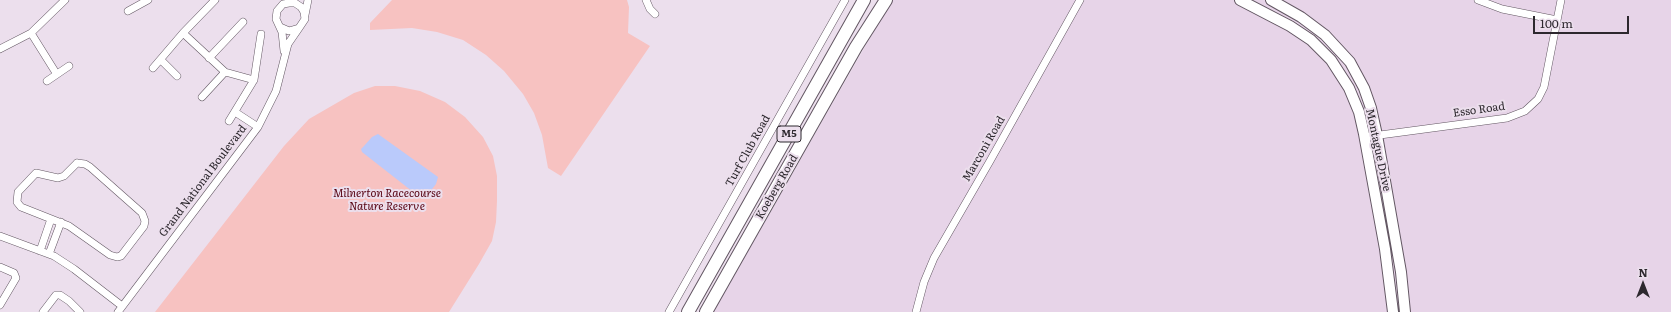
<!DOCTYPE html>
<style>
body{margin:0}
#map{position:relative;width:1671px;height:312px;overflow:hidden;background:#ecdfed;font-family:Literata,serif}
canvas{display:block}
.north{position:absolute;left:1623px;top:264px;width:40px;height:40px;-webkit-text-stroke:3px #ecdfed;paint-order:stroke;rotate:0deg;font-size:11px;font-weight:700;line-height:16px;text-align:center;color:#2d282e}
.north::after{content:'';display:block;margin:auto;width:14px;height:18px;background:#2d282e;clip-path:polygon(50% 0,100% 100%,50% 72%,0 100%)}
.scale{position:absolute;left:1533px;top:16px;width:96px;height:18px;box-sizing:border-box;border:2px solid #2d282e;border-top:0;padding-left:5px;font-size:12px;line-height:14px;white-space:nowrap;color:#2d282e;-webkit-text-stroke:3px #ecdfed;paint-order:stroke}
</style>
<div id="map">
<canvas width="1671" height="312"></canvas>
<div class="north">N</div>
<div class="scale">100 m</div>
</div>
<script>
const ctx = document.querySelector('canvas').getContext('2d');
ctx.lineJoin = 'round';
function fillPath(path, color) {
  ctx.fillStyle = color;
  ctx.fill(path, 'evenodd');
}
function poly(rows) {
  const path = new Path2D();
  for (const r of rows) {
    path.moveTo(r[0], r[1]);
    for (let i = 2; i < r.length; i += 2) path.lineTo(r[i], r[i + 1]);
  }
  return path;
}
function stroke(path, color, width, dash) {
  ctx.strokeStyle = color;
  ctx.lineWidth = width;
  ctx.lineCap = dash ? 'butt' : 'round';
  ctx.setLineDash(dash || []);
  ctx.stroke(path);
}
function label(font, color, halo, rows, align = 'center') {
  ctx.font = font + ' Literata,serif';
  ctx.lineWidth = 4;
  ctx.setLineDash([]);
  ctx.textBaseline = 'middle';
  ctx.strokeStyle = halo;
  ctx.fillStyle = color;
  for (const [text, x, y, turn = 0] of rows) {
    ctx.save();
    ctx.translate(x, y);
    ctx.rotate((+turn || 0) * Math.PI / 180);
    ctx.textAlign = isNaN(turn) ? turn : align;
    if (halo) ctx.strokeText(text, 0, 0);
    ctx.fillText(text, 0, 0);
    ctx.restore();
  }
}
const built = poly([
 [892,0,1671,0,1671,312,713,312]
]);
const green = poly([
 [392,0,627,0,629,7,628,33,650,46,561,176,548,168,542,135,534,113,523,94,504,71,486,55,463,40,437,32,412,28,370,30,370,23],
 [375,86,395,86,420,91,445,102,465,117,483,137,493,156,497,176,497,201,496,222,492,241,479,264,449,312,155,312,284,146,309,119,354,93]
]);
const water = poly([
 [378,134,438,177,436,184,425,198,421,197,408,188,362,152,361,149,364,146,372,137]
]);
const street = poly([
 [646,0,650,9,655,14],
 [1478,0,1502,9,1557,20],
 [128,11,148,0],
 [305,15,308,0],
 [280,27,289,31,299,28,305,19,304,12,301,7,295,3,289,3,283,4,277,11,276,19,282,32,284,51],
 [31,33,56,73],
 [183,33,225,72,254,80],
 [0,49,31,33,65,0],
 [209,58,243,22],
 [161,60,177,76],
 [153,68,183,33,215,0],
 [47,81,69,66],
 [202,97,225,72],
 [235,112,258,127],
 [229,121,254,80,261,34],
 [1365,137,1507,118,1525,111,1538,99,1544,87,1561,0],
 [77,163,85,164,90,167,142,213,145,221,144,226,121,256,117,257,110,255,69,226,21,207,17,202,18,192,36,173,58,178,64,176,77,163],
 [0,236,54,256,74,269,122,306],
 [40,251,51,219],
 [49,254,61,222],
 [0,267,14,273,16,278,0,305],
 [43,312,56,295,60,295,69,301,80,312],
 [118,312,258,127,276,91,288,44,299,28],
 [669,312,845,0],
 [916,312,924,282,934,258,990,161,1080,0]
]);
const secondary = poly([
 [1240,0,1290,26,1311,40,1331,60,1349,88,1359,112,1364,134,1385,249,1393,312],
 [1271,0,1301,17,1325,35,1350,62,1364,88,1371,108,1377,135,1401,272,1405,312]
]);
const primary = poly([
 [688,312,864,0],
 [706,312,856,47,886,0]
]);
const shields = [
 [789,134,24]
];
const shieldNames = [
 ["M5",789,134]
];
const streetNames = [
 ["Esso Road",1479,110,-8],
 ["Marconi Road",984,149,-60],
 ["Montague Drive",1378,150,78],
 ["Turf Club Road",748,151,-61],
 ["Grand National Boulevard",203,181,-53],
 ["Koeberg Road",777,187,-60]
];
const parkNames = [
 ["Milnerton Racecourse",387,194],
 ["Nature Reserve",387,207]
];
fillPath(built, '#e7d4e8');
fillPath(green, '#f7c2c1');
fillPath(water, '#bacafb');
stroke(street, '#635763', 8);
stroke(secondary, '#635763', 12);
stroke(primary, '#635763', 14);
stroke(street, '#fff', 7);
stroke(secondary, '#fff', 10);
stroke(primary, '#fff', 12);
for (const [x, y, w] of shields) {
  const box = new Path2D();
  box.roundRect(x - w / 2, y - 8, w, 16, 3);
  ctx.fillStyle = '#ecdfed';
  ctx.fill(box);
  stroke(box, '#2d282e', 1);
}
label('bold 10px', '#2d282e', null, shieldNames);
label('11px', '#2d282e', '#ecdfed', streetNames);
label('italic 11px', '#560010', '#ecdfed', parkNames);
</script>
